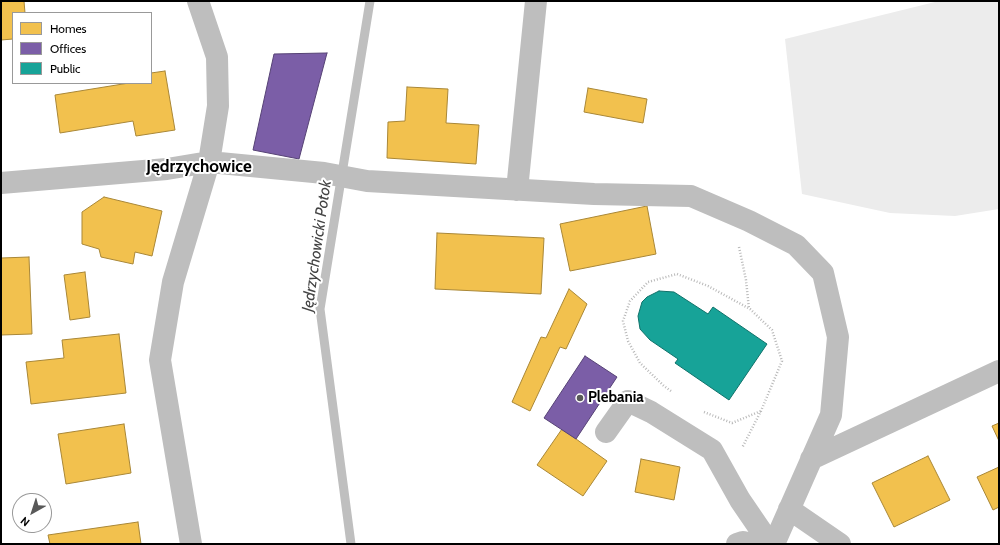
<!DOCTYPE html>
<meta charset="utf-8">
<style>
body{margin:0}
#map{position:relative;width:1000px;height:545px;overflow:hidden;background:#fff;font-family:Cabin,sans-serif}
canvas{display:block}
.frame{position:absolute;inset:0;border:2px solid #000;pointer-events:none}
.legend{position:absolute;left:12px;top:12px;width:140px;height:72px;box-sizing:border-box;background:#fff;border:1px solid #999;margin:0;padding:5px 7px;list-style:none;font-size:12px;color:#000}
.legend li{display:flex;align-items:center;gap:8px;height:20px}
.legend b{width:20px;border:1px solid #999}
.north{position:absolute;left:12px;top:493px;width:40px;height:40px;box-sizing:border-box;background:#fff;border:1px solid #999;border-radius:50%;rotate:219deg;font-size:11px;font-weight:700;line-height:16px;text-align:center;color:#000}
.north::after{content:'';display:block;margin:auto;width:14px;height:18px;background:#595959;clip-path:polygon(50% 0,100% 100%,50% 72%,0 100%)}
</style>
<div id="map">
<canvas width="1000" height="545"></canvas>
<div class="frame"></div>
<ul class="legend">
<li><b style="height:11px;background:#f2c14e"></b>Homes</li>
<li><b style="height:11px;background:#7b5ea7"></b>Offices</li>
<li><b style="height:11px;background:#17a398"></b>Public</li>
</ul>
<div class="north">N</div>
</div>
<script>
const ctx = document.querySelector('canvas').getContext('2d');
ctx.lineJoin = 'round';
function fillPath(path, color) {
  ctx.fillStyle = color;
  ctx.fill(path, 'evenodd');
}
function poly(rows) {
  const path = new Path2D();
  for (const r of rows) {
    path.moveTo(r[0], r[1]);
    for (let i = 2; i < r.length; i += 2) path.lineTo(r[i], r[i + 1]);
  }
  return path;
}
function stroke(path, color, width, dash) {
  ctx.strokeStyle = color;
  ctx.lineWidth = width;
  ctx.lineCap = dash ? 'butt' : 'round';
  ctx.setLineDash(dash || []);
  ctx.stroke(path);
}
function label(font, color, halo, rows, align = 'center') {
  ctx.font = font + ' Cabin,sans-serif';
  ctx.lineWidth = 4;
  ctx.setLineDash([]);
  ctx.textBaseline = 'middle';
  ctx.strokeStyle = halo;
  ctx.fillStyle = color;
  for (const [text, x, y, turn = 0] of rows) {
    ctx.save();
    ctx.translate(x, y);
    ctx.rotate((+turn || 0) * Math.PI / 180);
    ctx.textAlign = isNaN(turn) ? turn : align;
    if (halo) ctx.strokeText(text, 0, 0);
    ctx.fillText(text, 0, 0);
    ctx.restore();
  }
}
const green = poly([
 [939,1,999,1,999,209,955,216,890,213,802,194,785,39]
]);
const homes = poly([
 [1,1,24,1,25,13,13,13,13,39,1,40,1,1],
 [165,71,175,130,136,136,133,121,60,133,55,95,129,83,151,83,151,73,165,71],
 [407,87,448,89,446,123,479,125,476,164,387,158,388,122,405,121,407,87],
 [588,88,647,99,643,123,584,112,588,88],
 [104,197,162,211,152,256,135,252,133,264,101,257,99,249,82,244,82,212,104,197],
 [647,206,656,254,570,271,560,224,647,206],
 [437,233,544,238,541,294,435,289,437,233],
 [29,257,32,334,1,335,1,258,29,257],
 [85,272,90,317,70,320,64,275,85,272],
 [569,289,587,304,566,349,560,347,530,411,512,402,541,337,546,338,569,289],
 [119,334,126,393,31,404,26,362,64,358,62,340,119,334],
 [999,423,999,441,992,426,999,423],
 [124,424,131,473,66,484,58,434,124,424],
 [562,429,607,461,583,496,537,465,562,429],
 [928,456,950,500,894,527,872,483,928,456],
 [641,459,680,467,674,500,635,492,641,459],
 [999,467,999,507,993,510,977,477,999,467],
 [138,522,141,544,50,544,48,535,138,522]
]);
const offices = poly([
 [327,53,299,159,253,150,274,54,327,53],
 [585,356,617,377,576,439,544,418,585,356]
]);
const public = poly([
 [659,291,674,292,708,314,713,307,767,344,729,400,675,363,678,359,650,340,640,329,638,316,642,302,647,297,659,291]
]);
const stream = poly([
 [351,544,320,309,370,1]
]);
const path = poly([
 [739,247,746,280,749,309],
 [671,391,664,386,640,363,628,341,623,321,630,301,648,282,677,274,708,286,750,309,772,330,782,361,761,411,742,448],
 [704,412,732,423,761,411]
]);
const minor = poly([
 [1,183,167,169,209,162,324,173,367,181,594,194,691,196,749,221,796,245,823,273,838,337,831,415,774,544],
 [517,190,536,1],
 [606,432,628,401,651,412,712,450,740,500,770,544],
 [811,459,999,371],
 [789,509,840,544],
 [191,544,160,360,173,282,209,162,218,106,217,57,198,1],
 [737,544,743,542,752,544]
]);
const markers = [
 [580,398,4,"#595959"]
];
const poiNames = [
 ["Plebania",588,398]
];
const waterNames = [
 ["Jędrzychowicki Potok",317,246,-82]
];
const quarterNames = [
 ["Jędrzychowice",199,167]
];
fillPath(green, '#ececec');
fillPath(homes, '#f2c14e');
stroke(homes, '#a98737', 1);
fillPath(offices, '#7b5ea7');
stroke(offices, '#564275', 1);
fillPath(public, '#17a398');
stroke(public, '#10726a', 1);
stroke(stream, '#bfbfbf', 9);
stroke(path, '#b9b9b9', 2.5, [1, 2]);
stroke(minor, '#bebebe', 22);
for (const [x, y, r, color] of markers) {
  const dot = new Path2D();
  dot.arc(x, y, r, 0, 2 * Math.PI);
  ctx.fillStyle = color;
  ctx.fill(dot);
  stroke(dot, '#fff', 1.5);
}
label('bold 15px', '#000', '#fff', poiNames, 'left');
label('italic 16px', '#444', '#fff', waterNames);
label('bold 17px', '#000', '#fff', quarterNames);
</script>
